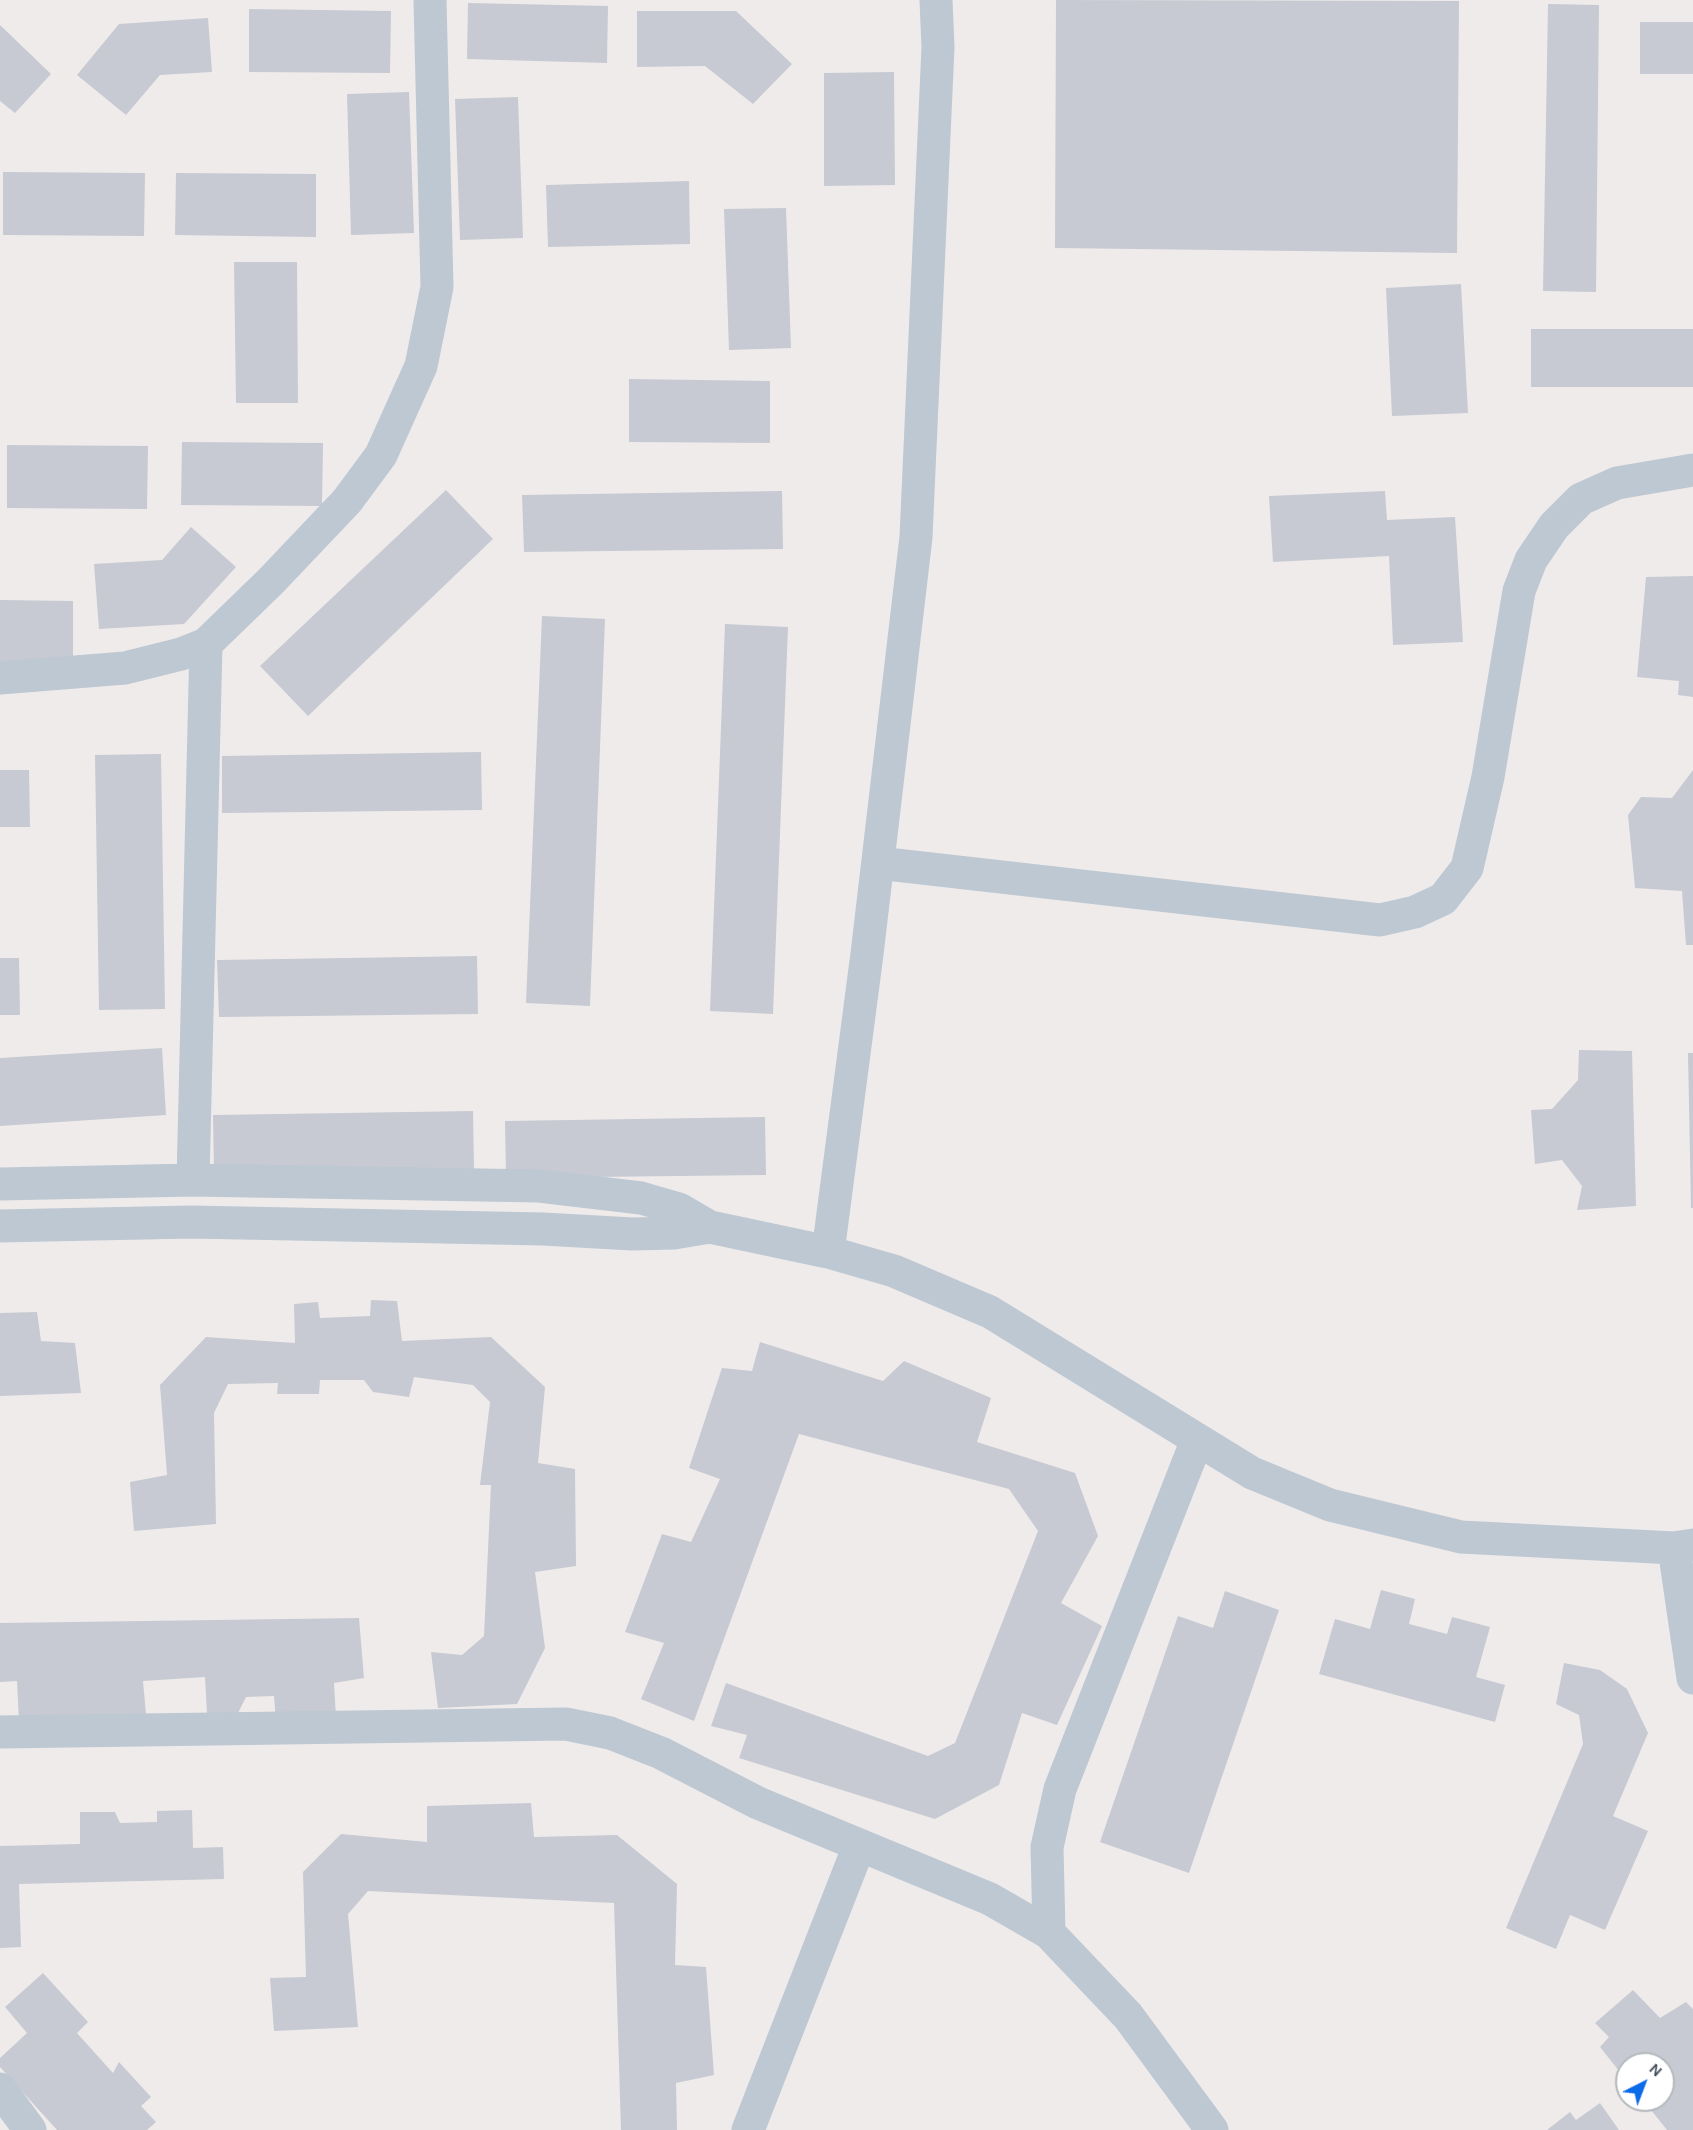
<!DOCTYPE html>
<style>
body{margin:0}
#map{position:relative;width:1693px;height:2130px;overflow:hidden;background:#efebeb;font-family:Karla,sans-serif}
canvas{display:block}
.north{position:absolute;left:1615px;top:2052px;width:60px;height:60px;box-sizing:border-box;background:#fff;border:2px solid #b4b9bd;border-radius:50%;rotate:42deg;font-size:16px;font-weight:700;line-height:24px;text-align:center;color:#434f5a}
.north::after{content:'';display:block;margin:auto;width:21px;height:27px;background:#0c6ce8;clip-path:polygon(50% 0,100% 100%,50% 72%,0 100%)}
</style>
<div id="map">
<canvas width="1693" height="2130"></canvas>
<div class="north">N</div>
</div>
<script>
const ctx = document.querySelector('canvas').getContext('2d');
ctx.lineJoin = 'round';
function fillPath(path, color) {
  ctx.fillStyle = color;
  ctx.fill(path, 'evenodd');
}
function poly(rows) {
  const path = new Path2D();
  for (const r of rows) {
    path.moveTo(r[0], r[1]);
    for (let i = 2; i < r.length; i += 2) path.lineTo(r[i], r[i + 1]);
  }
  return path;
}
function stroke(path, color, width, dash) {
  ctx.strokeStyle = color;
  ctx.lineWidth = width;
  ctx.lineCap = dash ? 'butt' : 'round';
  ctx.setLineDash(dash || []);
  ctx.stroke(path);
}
const building = poly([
 [1056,0,1459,1,1457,253,1055,248],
 [468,3,608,6,607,63,467,59],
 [1548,4,1599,5,1596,292,1543,291],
 [249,9,391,11,390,73,249,72],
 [637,11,736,11,792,64,753,104,705,66,637,67],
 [208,18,212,72,160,75,126,115,77,75,119,24],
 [1640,22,1693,22,1693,74,1640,74],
 [0,25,51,74,15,113,0,101],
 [894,72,895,185,824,186,824,73],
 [409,92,414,233,351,235,347,94],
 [518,97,523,238,460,240,455,99],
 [3,172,145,173,144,236,3,235],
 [176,173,316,174,316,237,175,235],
 [689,181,690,244,548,247,546,185],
 [786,208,791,348,729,350,724,209],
 [234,262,297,262,298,403,236,403],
 [1461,284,1468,413,1392,416,1386,288],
 [1531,329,1693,329,1693,387,1531,387],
 [629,379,770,381,770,443,629,442],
 [182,442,323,443,322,506,181,505],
 [7,445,148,446,147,509,7,508],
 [446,490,493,539,308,716,260,666],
 [782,491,783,549,524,552,522,495],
 [1385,491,1387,520,1455,517,1463,642,1393,645,1389,556,1273,562,1269,496],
 [191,527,236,567,184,624,99,629,94,564,162,560],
 [1693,576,1693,697,1678,695,1679,681,1637,677,1646,577],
 [0,600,73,601,73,664,0,663],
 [542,616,605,619,590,1006,526,1003],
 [725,624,788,627,773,1014,710,1011],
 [481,752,482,810,222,813,222,756],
 [161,754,165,1009,99,1010,95,755],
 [0,770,29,770,30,827,0,827],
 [1693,770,1693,945,1686,945,1682,891,1635,888,1628,815,1641,797,1672,798],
 [477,956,478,1014,219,1017,217,960],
 [0,958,19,958,20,1015,0,1015],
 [162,1048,166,1115,0,1126,0,1058],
 [1579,1050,1632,1051,1636,1206,1577,1210,1582,1186,1562,1160,1535,1164,1531,1110,1552,1109,1578,1080],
 [1688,1053,1693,1053,1693,1208,1691,1208],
 [473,1111,474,1169,214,1173,213,1115],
 [765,1117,766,1175,506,1178,505,1121],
 [371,1300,397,1301,402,1341,491,1337,545,1387,538,1463,575,1469,576,1566,535,1572,545,1648,517,1704,438,1708,431,1652,462,1655,484,1636,491,1485,480,1485,490,1402,473,1385,414,1377,409,1397,373,1392,364,1380,320,1380,319,1394,277,1394,278,1383,228,1384,214,1413,216,1524,134,1531,130,1482,167,1475,160,1385,206,1337,295,1343,294,1304,318,1302,320,1318,370,1316],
 [37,1312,41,1341,75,1343,81,1393,0,1396,0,1313],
 [760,1342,883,1381,904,1361,991,1398,977,1442,1075,1473,1098,1536,1061,1603,1102,1626,1057,1725,1022,1713,999,1785,935,1819,739,1758,747,1735,711,1726,726,1683,928,1756,955,1743,1038,1531,1009,1489,799,1434,694,1721,641,1699,664,1643,625,1632,662,1534,691,1542,720,1479,689,1468,722,1368,752,1371],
 [1381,1590,1415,1599,1409,1624,1447,1634,1452,1617,1490,1627,1476,1677,1505,1685,1495,1722,1319,1674,1335,1619,1370,1629],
 [1225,1591,1279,1610,1189,1873,1100,1842,1178,1616,1213,1628],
 [359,1618,364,1678,334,1683,336,1717,276,1721,274,1696,246,1697,238,1713,207,1714,205,1677,143,1681,146,1714,19,1722,17,1681,0,1682,0,1623],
 [1564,1663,1600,1670,1627,1689,1648,1733,1613,1816,1648,1831,1605,1930,1570,1915,1556,1949,1506,1928,1583,1744,1579,1715,1556,1704],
 [531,1803,534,1837,617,1835,677,1884,675,1965,706,1967,714,2075,676,2083,677,2130,621,2130,614,1903,368,1891,348,1914,358,2027,274,2031,270,1978,306,1977,303,1872,341,1834,427,1842,427,1806],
 [192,1810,193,1848,223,1847,224,1879,19,1884,21,1947,0,1948,0,1846,80,1844,80,1812,115,1812,120,1823,157,1822,157,1811],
 [43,1973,88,2022,77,2033,113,2073,119,2062,151,2097,141,2106,156,2122,147,2130,57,2130,0,2067,0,2058,27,2033,5,2007],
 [1633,1990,1660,2018,1686,2002,1693,2009,1693,2130,1667,2130,1643,2100,1663,2100,1663,2064,1627,2064,1627,2081,1600,2047,1609,2037,1595,2023],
 [1600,2103,1619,2130,1547,2130,1570,2112,1576,2120]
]);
const minor = poly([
 [0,678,125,668,181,654,206,644,271,581,347,501,381,455,421,366,437,287,430,0],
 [878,863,1380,920,1415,912,1443,899,1467,868,1488,777,1519,591,1531,560,1554,526,1581,499,1617,483,1693,470],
 [193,1180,206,644],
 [0,1184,193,1180,539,1186,641,1198,679,1209,710,1227,828,1252,894,1271,990,1312,1252,1473,1330,1505,1461,1537,1674,1548,1693,1545],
 [0,1226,191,1222,543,1229,632,1234,674,1233,710,1227],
 [828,1252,867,954,916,537,938,47,936,0],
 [1674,1548,1693,1678],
 [0,1732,566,1724,610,1733,661,1753,758,1803,990,1899,1049,1933,1128,2016,1212,2130],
 [1049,1933,1047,1847,1060,1789,1197,1440],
 [0,2089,30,2130],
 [748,2130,859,1846]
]);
fillPath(building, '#c7cad2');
stroke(minor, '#bdc8d2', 33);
</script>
